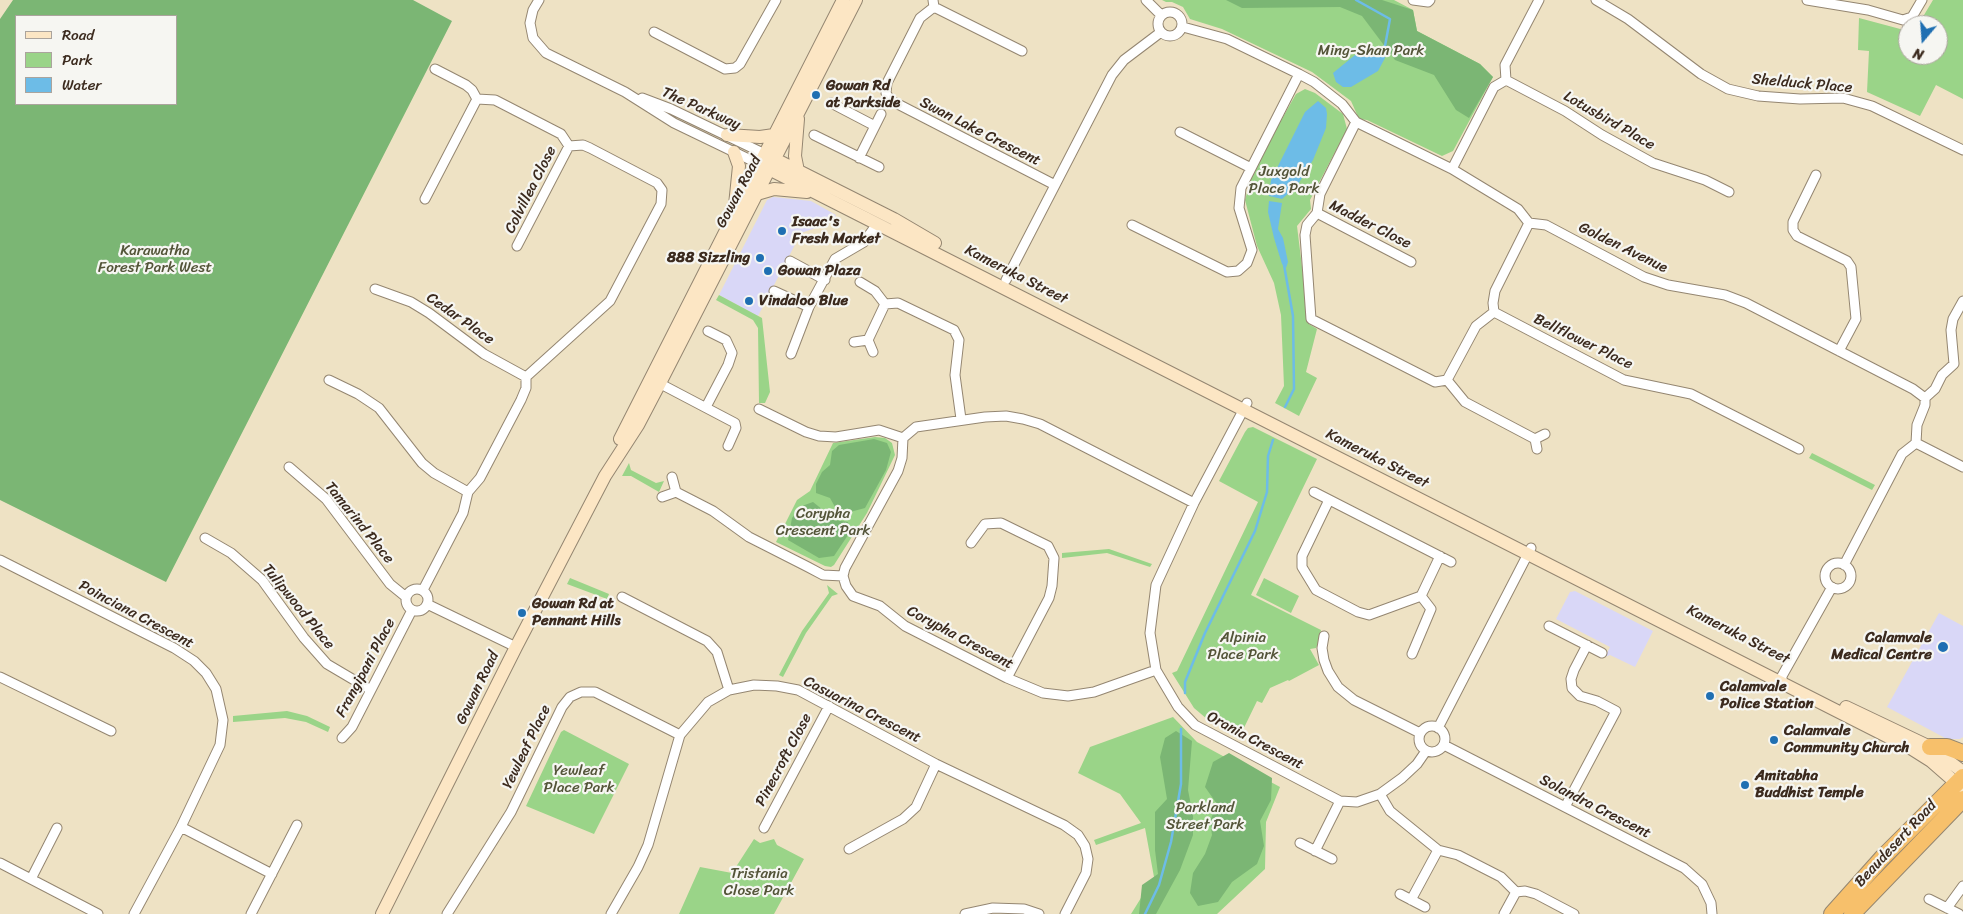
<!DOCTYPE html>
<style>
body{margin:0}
#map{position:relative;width:1963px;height:914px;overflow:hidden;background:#eee2c4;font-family:Sriracha,sans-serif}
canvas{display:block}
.legend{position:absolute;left:15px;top:15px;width:162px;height:90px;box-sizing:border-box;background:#f6f6f2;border:1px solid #aba49d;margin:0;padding:6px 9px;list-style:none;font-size:15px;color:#3b2a1e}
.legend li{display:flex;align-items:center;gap:10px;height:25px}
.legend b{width:25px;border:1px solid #aba49d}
.north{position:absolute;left:1898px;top:15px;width:50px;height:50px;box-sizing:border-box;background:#f6f6f2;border:1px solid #aba49d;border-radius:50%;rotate:198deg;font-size:14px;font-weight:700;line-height:20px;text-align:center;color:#3b2a1e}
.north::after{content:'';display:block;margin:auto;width:18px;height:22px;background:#1f6fb2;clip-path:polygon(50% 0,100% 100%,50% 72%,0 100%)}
</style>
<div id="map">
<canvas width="1963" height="914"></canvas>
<ul class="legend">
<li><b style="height:6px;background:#fce6c4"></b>Road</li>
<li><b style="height:14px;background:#9ad488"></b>Park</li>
<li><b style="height:14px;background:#6dbce7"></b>Water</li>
</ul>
<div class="north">N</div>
</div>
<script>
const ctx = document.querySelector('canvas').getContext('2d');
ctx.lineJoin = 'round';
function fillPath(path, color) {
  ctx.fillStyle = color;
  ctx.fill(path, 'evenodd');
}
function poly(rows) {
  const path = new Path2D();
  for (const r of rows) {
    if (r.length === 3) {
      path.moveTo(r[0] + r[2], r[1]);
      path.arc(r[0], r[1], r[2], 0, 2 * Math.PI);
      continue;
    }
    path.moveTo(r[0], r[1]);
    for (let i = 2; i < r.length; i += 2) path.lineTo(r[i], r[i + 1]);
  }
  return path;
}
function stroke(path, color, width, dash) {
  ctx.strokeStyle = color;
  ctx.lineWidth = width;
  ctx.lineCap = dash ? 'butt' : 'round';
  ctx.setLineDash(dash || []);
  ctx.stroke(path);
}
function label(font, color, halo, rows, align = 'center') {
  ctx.font = font + ' Sriracha,sans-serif';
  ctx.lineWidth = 4.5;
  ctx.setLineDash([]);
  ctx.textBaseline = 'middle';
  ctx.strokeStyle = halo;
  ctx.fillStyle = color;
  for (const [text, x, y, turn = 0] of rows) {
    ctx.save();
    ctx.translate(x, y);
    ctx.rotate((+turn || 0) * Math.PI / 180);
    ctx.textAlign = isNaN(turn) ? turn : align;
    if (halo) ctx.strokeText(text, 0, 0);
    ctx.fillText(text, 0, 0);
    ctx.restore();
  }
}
const built = poly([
 [773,197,811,201,836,215,833,222,801,233,758,316,719,295,767,200],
 [1575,591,1653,631,1635,667,1610,655,1605,657,1610,647,1556,619,1570,592],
 [1939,613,1963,626,1963,737,1960,739,1947,739,1887,707]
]);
const green = poly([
 [1162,0,1394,0,1413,10,1417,31,1480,64,1493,77,1453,151,1442,156,1367,120,1359,119,1351,101,1312,72,1222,29,1190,19,1183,7,1172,2,1166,2],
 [1933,0,1963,0,1963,99,1936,85,1920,116,1867,92,1869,51,1858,50,1859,18,1904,30,1908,29,1908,55,1938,55,1938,25,1918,25],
 [1305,89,1315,93,1343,114,1347,129,1310,200,1311,209,1297,226,1309,324,1317,329,1306,372,1317,378,1299,416,1275,403,1284,386,1281,315,1274,283,1257,246,1245,200,1254,168,1296,94],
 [719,295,762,318,770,392,765,403,759,403,758,328,753,320,716,300],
 [1253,427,1317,459,1251,595,1321,630,1318,644,1316,648,1310,649,1319,665,1289,681,1288,680,1270,688,1262,703,1257,701,1240,736,1207,719,1194,708,1172,673,1177,671,1258,502,1219,481,1245,432,1248,428],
 [875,437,885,438,892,443,895,455,867,513,834,565,831,567,825,566,776,542,797,500,810,491,833,443],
 [1812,453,1875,485,1872,490,1809,458],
 [629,463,631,470,656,483,664,481,659,492,631,476,622,476],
 [1109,549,1152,564,1150,567,1107,553,1062,558,1062,553],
 [570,578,609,594,607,599,567,584],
 [1264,578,1299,596,1291,613,1256,595],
 [827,585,838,594,832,596,806,633,783,677,779,675,802,631,829,593],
 [287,711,307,716,330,727,328,732,306,722,285,718,233,722,233,716],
 [1173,717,1197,742,1280,787,1266,822,1265,869,1217,914,1131,914,1154,877,1145,828,1096,845,1094,840,1141,823,1120,794,1078,773,1090,747],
 [564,730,629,764,594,834,526,806,561,732],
 [754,839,760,843,774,839,777,845,804,859,774,914,679,914,700,867,732,873]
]);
const forest = poly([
 [13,0,413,0,452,21,166,582,0,500,0,19],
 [16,16,176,16,176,104,16,104],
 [1226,0,1382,0,1413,10,1417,31,1480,64,1493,77,1469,118,1456,110,1434,75,1395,60,1362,16,1340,7,1242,8],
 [874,439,887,443,891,452,886,470,865,508,850,512,835,507,830,498,816,493,816,484,822,472,830,465,832,451,839,445],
 [813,502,823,510,832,511,834,520,848,522,850,532,834,556,819,558,788,540,792,518,802,506],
 [1176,731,1192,741,1188,790,1193,816,1193,835,1180,870,1156,914,1139,914,1142,885,1158,874,1155,850,1155,812,1167,799,1160,757,1165,738],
 [1229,753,1272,778,1271,800,1260,821,1264,846,1257,864,1232,882,1218,902,1198,906,1190,893,1193,873,1205,854,1212,835,1210,821,1217,804,1205,787,1213,762]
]);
const water = poly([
 [1369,48,1384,50,1385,58,1378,71,1351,87,1343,87,1336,82,1333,73,1355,55],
 [1318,101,1326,108,1327,114,1326,128,1313,160,1297,186,1282,199,1269,196,1271,180,1305,112],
 [1269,201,1282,203,1278,229,1283,238,1288,262,1286,268,1282,264,1274,238,1268,212]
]);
const stream = poly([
 [1356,0,1390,19,1385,46,1379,51],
 [1284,265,1293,316,1294,389,1285,407],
 [1185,693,1185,682,1205,633,1255,531,1267,492,1268,456,1273,440],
 [1145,914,1159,885,1171,842,1181,784,1181,729]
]);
const street = poly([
 [539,0,533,10,530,23,533,38,546,53,625,92,674,123,759,164],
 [933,0,934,7,920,18,887,83,886,93,890,100,1055,185],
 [1146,0,1161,15],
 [1413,0,1428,2,1430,0],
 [1596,0,1628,19,1701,74,1728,89,1758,96,1800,99,1843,98,1872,106,1963,150],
 [1807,0,1868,10,1903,20,1912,17,1922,0],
 [934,7,1022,51],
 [1170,24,12],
 [1183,27,1227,39,1299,74,1314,82,1342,104,1356,122,1452,169,1518,209,1529,223,1546,225,1644,277,1668,285,1725,295,1746,303,1913,389,1925,398,1925,405,1917,425,1916,443,1902,454,1844,565],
 [654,32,725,69,735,68,740,64,776,0],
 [1506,80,1565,111,1602,135,1653,163,1705,180,1729,192],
 [642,98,671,109,765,154],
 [831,103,875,126],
 [1356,122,1320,194,1317,213,1307,225,1305,235,1311,319,1435,382,1447,380,1476,326,1494,312,1493,303,1495,291,1529,223],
 [1180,132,1249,167],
 [814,135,879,167],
 [859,158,881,114],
 [1452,169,1494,87,1506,80,1505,65,1539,0],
 [1816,175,1793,222,1793,230,1797,236,1847,261,1851,267,1856,319,1839,351],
 [425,199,477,99],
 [1317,213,1411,262],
 [1132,225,1227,272,1238,271,1247,263,1252,250,1239,208,1241,188,1299,74],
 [517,246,569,146],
 [790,261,825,280],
 [1006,280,1112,75,1124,60,1161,32],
 [860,282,875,291,885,304,898,303,954,330,959,340,955,375,961,419],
 [375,289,411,302,429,313,484,354,526,377],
 [774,291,809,307],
 [1494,312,1624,380,1691,394,1799,449],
 [854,342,868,340],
 [873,352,868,340,885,304],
 [791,354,809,307,835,259,864,242,877,224],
 [329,380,358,394,379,408,422,463,434,473,468,492],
 [1447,380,1465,402,1535,439],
 [655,381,735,423,736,428,728,446],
 [1925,398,1935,389,1942,375,1954,364,1951,330,1953,319,1963,301],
 [1247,403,1194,503,1156,585,1150,633,1156,670,1178,707,1195,725,1340,801,1357,802,1380,794,1402,778,1417,764,1426,751],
 [706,407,728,365,732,353,726,340,708,331],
 [759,409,806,432,819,436,836,437,879,430,903,438],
 [1916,443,1963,467],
 [1537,449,1535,439,1545,434],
 [289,467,326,499,390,584,406,597],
 [672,477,676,492],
 [1314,492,1451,562],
 [662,497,676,492,713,511,749,537,808,567,823,575,843,576],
 [1329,500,1302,556,1302,567,1316,590,1358,612,1369,615,1421,596,1440,556],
 [205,538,231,553,262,580,304,638,327,664,371,690],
 [971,543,985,524,1001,523,1048,546,1054,558,1052,586,1049,598,1007,678],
 [0,560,174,648,194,661,206,673,216,689,223,720,220,745,181,827,134,914],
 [1838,576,13],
 [417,600,11],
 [423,590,463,513,468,492,480,478,521,400,526,388,526,377,610,301,661,204,662,190,657,183,590,148,583,145,569,146,561,134,495,100,477,99,472,90,466,85,435,69],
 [622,597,707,641,717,652,729,690],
 [427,604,516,647],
 [1549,626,1602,653],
 [1324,636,1322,648,1324,660,1328,671,1338,687,1354,700,1420,733],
 [1412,654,1431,609,1421,596],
 [1156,670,1094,692,1068,696,1043,693,1007,678,905,626,880,606,853,596,846,586,843,576,845,568,898,471,902,458,903,438,916,427,985,417,1006,416,1023,419,1040,424,1194,503],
 [0,677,111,731],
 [1782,683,1782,676,1832,587],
 [1432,739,13],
 [1438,728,1531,548],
 [342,738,352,727,412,610],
 [1444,745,1684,868,1702,884,1711,903,1712,914],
 [1380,794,1390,811,1438,850,1458,855,1501,877,1516,892,1525,891,1536,894,1574,914],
 [1565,807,1616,711,1597,701,1580,696,1572,688,1571,679,1574,670,1587,645],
 [181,827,272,874],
 [764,828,829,706],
 [1300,843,1332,859],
 [849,849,903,819,916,807,936,764],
 [1315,851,1340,801],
 [0,863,98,914],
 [31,879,57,828],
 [1400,894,1425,907],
 [1929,899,1959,914],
 [1411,900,1438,850],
 [1947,908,1963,886],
 [251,914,297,825],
 [447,914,511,812,562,707,570,697,581,692,595,692,680,735],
 [611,914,638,867,648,845,680,735,708,702,729,690,754,685,777,686,798,690,936,764,1064,825,1078,835,1085,846,1088,859,1086,873,1065,914],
 [965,914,993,908,1024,909,1039,914],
 [1504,914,1516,892]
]);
const secondary = poly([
 [727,135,760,137,774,135],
 [734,152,739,166,735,205],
 [765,154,894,219,935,243],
 [759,164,1912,749,1931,761,1963,789],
 [798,171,795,156,798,119],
 [757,194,774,189,807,192],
 [620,439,843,0],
 [1846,707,1930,747,1963,772],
 [382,914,516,647,605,476,638,425,660,383,856,0]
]);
const highway = poly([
 [1930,747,1947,747,1963,753],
 [1832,914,1883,857,1963,777],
 [1852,914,1963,799]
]);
const markers = [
 [816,95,5,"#1f6fb2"],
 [782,231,5,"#1f6fb2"],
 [760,258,5,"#1f6fb2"],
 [768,271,5,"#1f6fb2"],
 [749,301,5,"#1f6fb2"],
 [522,613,5,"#1f6fb2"],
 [1943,647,6,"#1f6fb2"],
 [1710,696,5,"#1f6fb2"],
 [1774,740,5,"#1f6fb2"],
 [1745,785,5,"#1f6fb2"]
];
const parkNames = [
 ["Ming-Shan Park",1371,51],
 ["Juxgold",1284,172],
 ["Place Park",1284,189],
 ["Karawatha",155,251],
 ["Forest Park West",155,268],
 ["Corypha",823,514],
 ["Crescent Park",823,531],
 ["Alpinia",1243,638],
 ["Place Park",1243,655],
 ["Yewleaf",579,771],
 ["Place Park",579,788],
 ["Parkland",1205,808],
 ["Street Park",1205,825],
 ["Tristania",759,874],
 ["Close Park",759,891]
];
const streetNames = [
 ["Shelduck Place",1802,84,5],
 ["The Parkway",701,109,24],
 ["Lotusbird Place",1609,121,30],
 ["Swan Lake Crescent",980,132,27],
 ["Colvillea Close",531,190,-63],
 ["Gowan Road",739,192,-62],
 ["Madder Close",1370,225,27],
 ["Golden Avenue",1623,248,26],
 ["Kameruka Street",1016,275,27],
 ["Cedar Place",460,319,35],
 ["Bellflower Place",1583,342,26],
 ["Kameruka Street",1377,459,27],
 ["Tamarind Place",359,523,51],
 ["Tulipwood Place",298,607,51],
 ["Poinciana Crescent",136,615,28],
 ["Kameruka Street",1738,635,27],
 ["Corypha Crescent",960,638,28],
 ["Frangipani Place",366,668,-62],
 ["Gowan Road",478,688,-64],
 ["Casuarina Crescent",862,710,27],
 ["Orania Crescent",1255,741,28],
 ["Yewleaf Place",527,747,-64],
 ["Pinecroft Close",784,760,-62],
 ["Solandra Crescent",1595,807,27],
 ["Beaudesert Road",1896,844,-47]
];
const poiNames = [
 ["Gowan Rd",826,86],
 ["at Parkside",826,103],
 ["Isaac's",792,222],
 ["Fresh Market",792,239],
 ["888 Sizzling",750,258,"right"],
 ["Gowan Plaza",778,271],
 ["Vindaloo Blue",759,301],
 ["Gowan Rd at",532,604],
 ["Pennant Hills",532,621],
 ["Calamvale",1932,638,"right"],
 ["Medical Centre",1932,655,"right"],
 ["Calamvale",1720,687],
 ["Police Station",1720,704],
 ["Calamvale",1784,731],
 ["Community Church",1784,748],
 ["Amitabha",1755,776],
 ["Buddhist Temple",1755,793]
];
fillPath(built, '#d9d7f7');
fillPath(green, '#9ad488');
fillPath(forest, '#7bb674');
fillPath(water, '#6dbce7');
stroke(stream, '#6dbce7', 2.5);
stroke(street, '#948671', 11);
stroke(secondary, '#948671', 14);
stroke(highway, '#948671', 18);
stroke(street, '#fff', 9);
stroke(secondary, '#fce6c4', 12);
stroke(highway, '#f7c06b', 16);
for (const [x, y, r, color] of markers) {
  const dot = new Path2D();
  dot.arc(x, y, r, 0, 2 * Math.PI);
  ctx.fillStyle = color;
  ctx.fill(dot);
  stroke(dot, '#f6f6f2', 2);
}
label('15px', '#535438', '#f6f6f2', parkNames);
label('15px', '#3b2a1e', '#f6f6f2', streetNames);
label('bold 15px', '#3b2a1e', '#f6f6f2', poiNames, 'left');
</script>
